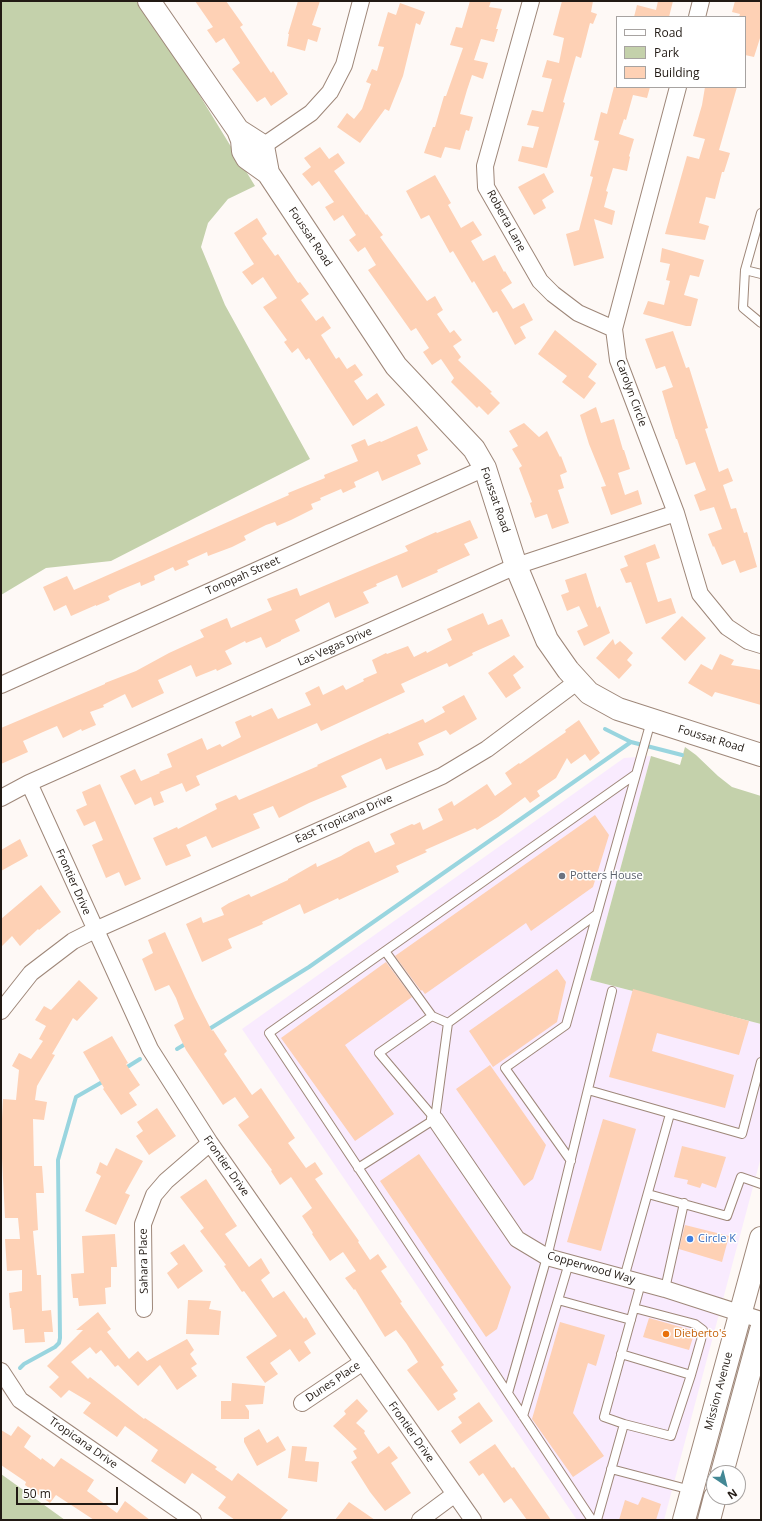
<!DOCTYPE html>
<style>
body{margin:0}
#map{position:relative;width:762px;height:1521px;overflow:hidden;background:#fef9f6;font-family:"Open Sans",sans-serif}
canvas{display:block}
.frame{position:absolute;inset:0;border:2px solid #221a14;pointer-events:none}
.legend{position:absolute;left:616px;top:16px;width:130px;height:72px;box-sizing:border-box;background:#fff;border:1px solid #a7a3a1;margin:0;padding:5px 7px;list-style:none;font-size:12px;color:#221a14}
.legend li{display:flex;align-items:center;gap:8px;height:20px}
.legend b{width:20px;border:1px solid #a7a3a1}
.north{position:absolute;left:706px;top:1465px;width:40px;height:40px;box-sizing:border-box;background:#fff;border:1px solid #a7a3a1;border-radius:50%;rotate:145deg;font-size:11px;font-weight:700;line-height:16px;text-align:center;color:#221a14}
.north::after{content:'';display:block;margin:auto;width:14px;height:18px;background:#438895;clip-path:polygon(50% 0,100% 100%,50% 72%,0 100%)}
.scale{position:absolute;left:16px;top:1487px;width:102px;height:18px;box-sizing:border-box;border:2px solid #221a14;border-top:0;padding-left:5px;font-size:12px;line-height:14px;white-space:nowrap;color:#221a14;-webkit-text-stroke:3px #fff;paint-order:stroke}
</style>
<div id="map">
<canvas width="762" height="1521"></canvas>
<div class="frame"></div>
<ul class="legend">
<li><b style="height:5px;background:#fff"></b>Road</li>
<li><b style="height:11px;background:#c4d1ab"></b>Park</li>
<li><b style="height:11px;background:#fed1b5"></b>Building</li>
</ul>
<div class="north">N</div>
<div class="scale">50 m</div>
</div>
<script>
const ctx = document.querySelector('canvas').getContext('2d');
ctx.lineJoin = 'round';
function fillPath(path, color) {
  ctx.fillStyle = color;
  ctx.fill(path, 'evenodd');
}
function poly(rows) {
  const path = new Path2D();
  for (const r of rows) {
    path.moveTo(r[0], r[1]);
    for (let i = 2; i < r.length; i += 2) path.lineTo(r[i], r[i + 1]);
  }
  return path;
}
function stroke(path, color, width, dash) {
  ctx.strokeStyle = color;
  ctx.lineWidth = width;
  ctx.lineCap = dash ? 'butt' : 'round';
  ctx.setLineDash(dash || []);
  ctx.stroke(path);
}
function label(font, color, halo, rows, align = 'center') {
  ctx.font = font + ' "Open Sans",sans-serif';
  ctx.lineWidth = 3;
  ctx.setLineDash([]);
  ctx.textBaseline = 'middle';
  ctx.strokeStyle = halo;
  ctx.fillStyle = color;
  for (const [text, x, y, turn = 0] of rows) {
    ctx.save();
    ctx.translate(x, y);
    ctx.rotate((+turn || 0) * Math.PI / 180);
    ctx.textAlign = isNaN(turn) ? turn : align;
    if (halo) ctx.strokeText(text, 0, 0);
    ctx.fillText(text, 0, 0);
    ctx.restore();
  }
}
const commercial = poly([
 [651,756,590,980,761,1024,761,1157,664,1520,577,1520,242,1029,624,758]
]);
const green = poly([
 [1,1,142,1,255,186,228,199,208,223,201,247,225,305,310,459,111,561,46,568,1,595],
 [685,747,696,755,718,776,732,787,761,796,761,1024,590,980,651,756,680,765],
 [1,1474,65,1520,1,1520]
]);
const stream = poly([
 [605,729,631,742,682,755],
 [206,1031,309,967,631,742],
 [177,1049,187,1043],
 [124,1069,140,1059],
 [20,1368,24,1364,55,1347,59,1343,60,1338,58,1160,76,1097,104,1081]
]);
const building = poly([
 [195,1,226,1,243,25,240,27,271,73,273,71,288,94,271,106,265,97,257,102,232,69,240,63,224,38,216,43,207,30,213,27],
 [298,1,320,1,312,25,321,28,317,42,308,39,305,51,287,46,289,34,288,34],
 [470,1,491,1,489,7,502,9,496,29,498,29,494,42,481,39,474,60,488,63,483,79,472,75,467,90,460,114,473,117,469,131,466,130,460,150,445,147,441,158,424,153,433,127,435,127,444,96,446,96,463,48,450,45,456,27,462,28],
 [562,1,593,1,591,12,597,14,593,24,590,23,581,58,576,56,563,102,565,103,547,168,518,161,522,146,533,148,539,127,527,125,532,110,543,112,552,79,542,77,547,60,559,63,564,38,553,35],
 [658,1,673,1,669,17,634,17,637,5,656,10],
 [735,1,761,1,761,35,754,57,745,55,745,17,739,17,740,14,732,12],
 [400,3,425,12,420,25,416,23,403,76,389,111,385,109,360,143,337,127,347,113,354,119,362,109,371,84,366,82,372,69,377,71,384,47,378,46,388,12,396,15],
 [614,87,650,87,647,98,633,95,626,120,624,119,619,134,634,139,629,156,630,157,627,171,613,168,606,191,608,192,604,207,615,211,612,225,594,219,604,258,574,266,566,234,579,230,593,177,590,176,599,141,594,140,601,112,607,114],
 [705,87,737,87,719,150,730,153,724,172,722,172,715,199,706,197,699,223,709,226,705,240,665,234,687,156,699,159,705,139,693,136,702,105],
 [320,147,329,159,338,153,345,163,334,171,366,215,367,214,383,235,380,237,427,301,435,296,443,310,437,314,450,333,454,330,462,340,453,346,461,357,458,360,492,392,490,393,500,403,488,415,479,406,477,408,451,382,454,378,441,359,432,365,423,352,429,348,416,328,411,331,368,270,376,265,365,247,358,252,349,240,356,235,343,215,334,221,325,207,334,202,319,181,312,186,302,174,311,167,304,158],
 [544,173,554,192,542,200,546,208,534,215,518,187],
 [435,175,451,203,448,205,461,228,473,221,482,235,471,241,483,261,495,255,504,272,505,271,512,283,501,290,513,309,524,303,533,320,520,327,526,338,515,345,497,311,493,313,474,281,472,283,453,251,450,253,429,215,421,219,406,191],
 [257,218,267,234,262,238,275,256,278,254,298,283,300,282,309,294,301,300,316,321,323,316,331,328,321,335,336,359,339,357,347,369,355,364,363,375,354,381,367,400,377,393,385,405,353,426,309,358,306,360,298,348,292,353,284,342,287,340,263,307,277,298,263,277,252,285,242,272,254,264,234,233],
 [662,248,704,260,699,277,690,275,684,295,698,299,691,326,686,326,643,314,648,301,664,305,670,281,666,280,670,264,660,262],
 [555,330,597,364,588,377,596,383,584,399,562,382,567,376,538,354],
 [673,331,686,368,689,367,708,428,705,429,719,472,728,468,733,481,723,485,731,509,736,508,744,533,747,532,757,567,740,573,735,560,722,565,714,546,713,547,708,534,722,529,714,507,700,511,694,495,706,490,695,462,686,465,677,439,676,439,662,391,673,387,665,366,656,369,645,339],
 [596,407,601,423,614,419,623,450,624,450,630,469,618,473,625,495,638,490,642,504,611,515,601,487,606,486,589,444,580,415],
 [524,423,539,437,547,431,560,457,561,456,567,472,560,475,564,488,558,490,569,523,552,529,547,514,535,518,530,503,532,502,519,468,522,466,512,449,518,446,509,431],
 [417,426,428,450,417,455,421,464,382,481,378,471,354,482,356,487,343,493,341,489,320,498,321,500,311,504,313,509,291,520,277,526,275,522,266,525,244,536,246,540,232,547,208,556,207,552,187,561,189,565,175,571,173,567,154,576,155,580,141,586,140,582,118,591,108,596,110,600,96,606,96,605,71,616,66,605,54,611,43,587,67,576,74,590,289,495,288,493,325,478,324,475,358,461,351,445,365,439,368,446,380,441,381,442],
 [470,520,478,538,464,544,470,555,437,570,438,572,402,588,397,575,376,584,377,586,363,592,369,603,335,618,329,602,295,620,300,631,281,640,281,641,266,648,261,637,246,643,245,641,225,651,232,664,217,671,216,669,196,677,191,665,178,671,158,680,164,693,132,708,125,694,103,705,104,707,90,712,96,725,82,731,81,729,63,738,57,726,43,732,23,741,28,752,1,764,1,728,105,684,105,683,136,671,169,653,204,637,200,630,227,618,231,628,272,610,267,599,297,588,300,596,408,551,405,546,436,532,437,533],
 [655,544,660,558,646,563,658,602,671,598,676,613,646,624,631,582,626,583,620,569,628,566,624,556],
 [586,573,597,608,600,606,610,633,584,646,577,631,588,626,579,606,567,611,561,595,569,592,565,580],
 [483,613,488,625,502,619,510,636,472,653,473,655,449,667,447,663,401,684,405,692,334,725,321,731,317,723,196,776,200,785,186,792,182,783,160,792,164,802,154,806,151,797,135,805,120,776,135,769,141,781,160,773,159,772,172,767,167,754,202,738,207,750,220,744,222,747,241,737,235,722,251,715,252,717,272,708,278,719,311,705,305,693,319,686,323,695,343,685,346,690,364,681,363,679,377,673,372,660,386,653,387,654,408,646,414,657,426,651,427,653,452,640,447,629],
 [682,616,706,638,685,661,661,638],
 [613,639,615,645,620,641,633,653,627,660,632,665,619,679,596,658],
 [720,654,734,660,731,665,761,670,761,705,715,692,712,697,688,683,701,664,712,670],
 [514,655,524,667,513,675,521,688,506,698,488,673],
 [464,695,477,719,450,735,446,730,418,743,424,755,386,770,381,758,341,776,347,787,309,803,279,818,273,806,253,814,260,828,212,848,206,836,186,845,191,856,166,866,153,838,177,827,178,829,217,809,215,804,236,795,239,800,318,766,317,765,388,733,389,734,423,719,425,723,445,712,442,707],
 [579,720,600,753,590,761,585,754,571,764,567,758,556,778,537,791,540,796,530,803,525,797,498,817,477,830,475,828,425,850,427,852,396,866,399,872,339,900,338,898,304,914,300,904,262,922,263,924,228,939,232,948,202,962,186,924,201,917,203,923,224,915,221,908,229,903,249,894,251,897,288,880,288,879,316,863,317,867,341,856,354,848,369,841,375,853,395,844,390,834,412,824,414,825,420,822,423,830,443,820,438,809,452,801,454,806,487,784,495,796,512,784,505,773,519,763,520,764,566,732,565,730],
 [100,784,141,879,125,886,119,872,106,878,92,845,103,840,95,821,84,826,76,810,87,805,82,792],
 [595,815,609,835,593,887,531,931,526,923,425,994,422,990,421,991,395,956],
 [20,839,28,856,1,871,1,850],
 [41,885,61,912,39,930,38,929,20,946,12,936,1,947,1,919],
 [165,932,195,998,212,1031,213,1030,227,1051,224,1054,252,1095,261,1088,295,1138,288,1143,306,1168,315,1162,323,1174,315,1179,359,1241,358,1242,370,1260,378,1254,387,1267,381,1271,402,1302,400,1303,444,1365,441,1367,458,1391,453,1394,456,1399,438,1411,407,1370,418,1362,406,1343,396,1330,385,1337,355,1289,354,1290,345,1278,356,1271,343,1252,330,1261,312,1234,313,1233,302,1216,312,1208,291,1177,280,1185,271,1171,272,1170,238,1125,249,1117,235,1097,223,1105,186,1050,174,1025,184,1019,176,998,169,985,155,991,142,959,153,953,148,940],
 [386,962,412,997,345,1045,394,1114,355,1141,281,1038],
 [557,969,566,982,557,1022,493,1067,469,1031],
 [79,980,98,998,77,1021,73,1018,52,1054,55,1055,37,1086,35,1100,47,1102,44,1120,33,1119,34,1166,42,1166,44,1193,36,1193,38,1230,33,1231,37,1275,41,1275,42,1311,51,1310,53,1332,44,1332,45,1342,25,1343,24,1329,13,1330,11,1308,10,1308,9,1293,22,1291,22,1270,7,1271,5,1239,20,1239,18,1218,5,1218,1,1138,3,1099,16,1100,19,1070,12,1066,19,1053,31,1059,43,1041,39,1039,46,1026,35,1020,44,1006,51,1010],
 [633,989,749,1021,739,1055,657,1033,652,1051,734,1075,725,1108,609,1077],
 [112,1036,128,1063,126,1064,140,1085,129,1093,137,1105,121,1115,103,1089,104,1088,83,1052],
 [490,1065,546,1145,533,1179,524,1186,456,1089],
 [157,1108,176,1136,149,1155,136,1136,143,1131,137,1122],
 [603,1119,636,1129,601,1251,567,1242],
 [682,1146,726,1157,716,1188,702,1183,700,1188,687,1184,688,1180,674,1177],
 [116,1148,143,1161,125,1193,130,1195,116,1225,85,1211,101,1176,96,1173,100,1162,107,1166],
 [419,1154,511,1287,497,1329,486,1337,380,1181],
 [206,1179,237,1226,225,1234,249,1267,261,1258,270,1273,261,1280,273,1298,284,1291,304,1319,306,1317,316,1334,304,1342,311,1353,299,1362,290,1349,270,1363,278,1374,265,1383,246,1357,277,1336,244,1291,242,1292,224,1266,226,1265,200,1231,204,1228,180,1197],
 [685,1225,729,1236,722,1262,679,1249],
 [115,1234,117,1267,111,1267,111,1287,105,1288,106,1304,79,1306,78,1298,73,1298,71,1274,84,1273,82,1236],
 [184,1244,203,1271,178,1289,167,1273,178,1264,170,1253],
 [188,1300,211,1301,209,1309,221,1311,219,1335,186,1334],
 [98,1312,111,1329,107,1332,129,1359,138,1351,147,1361,187,1339,194,1350,190,1354,197,1364,191,1368,197,1376,177,1390,160,1365,138,1386,118,1365,115,1367,101,1350,96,1354,90,1347,71,1362,88,1379,90,1377,144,1419,145,1418,217,1467,215,1469,232,1481,238,1473,288,1510,280,1520,235,1520,218,1508,226,1497,205,1482,192,1473,185,1484,151,1461,158,1450,125,1426,117,1437,83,1413,91,1403,69,1390,61,1398,49,1387,59,1377,47,1366,83,1330,76,1330],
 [649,1318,695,1331,689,1350,643,1337],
 [560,1322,605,1335,596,1366,588,1363,573,1413,604,1456,573,1477,532,1419],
 [232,1383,265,1386,263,1404,245,1405,249,1411,249,1419,221,1419,221,1401,231,1401],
 [357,1399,368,1411,356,1423,365,1431,364,1433,378,1454,389,1446,398,1458,391,1463,411,1493,385,1511,370,1492,351,1462,357,1458,353,1451,357,1449,333,1426,346,1414,344,1411],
 [479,1402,493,1421,460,1444,451,1431,462,1423,458,1417],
 [18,1426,31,1436,24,1447,41,1460,42,1458,54,1467,61,1458,94,1480,87,1491,117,1513,125,1501,150,1520,94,1520,56,1495,50,1503,25,1485,26,1482,1,1465,1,1430,11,1436],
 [259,1429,267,1443,278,1436,286,1450,257,1466,244,1442,244,1438],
 [495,1444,512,1468,514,1467,551,1520,527,1520,511,1498,504,1503,483,1473,479,1476,469,1462],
 [292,1446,307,1447,305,1461,319,1462,317,1482,288,1478],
 [642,1497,661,1504,656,1520,619,1520,625,1500,638,1505],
 [349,1502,375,1520,335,1520]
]);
const lane = poly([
 [761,213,745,270,743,308,761,323],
 [745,270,761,274],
 [385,951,269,1033,592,1520],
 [432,1016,385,951,636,774],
 [588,1090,742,1134,761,1062],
 [435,1119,379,1053,432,1016,448,1023],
 [571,1161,505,1068,566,1025,651,721],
 [358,1168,435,1119,448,1023,597,914],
 [648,1194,727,1216,741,1177,761,1184],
 [624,1278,670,1114],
 [665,1289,684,1203],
 [558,1300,569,1263],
 [621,1354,691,1375,701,1340,703,1330,695,1324,634,1308],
 [508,1393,547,1257,612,991],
 [523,1416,558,1300,631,1320],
 [624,1424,671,1436,691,1375],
 [611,1469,691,1490],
 [597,1520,624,1424,604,1417,641,1283]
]);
const street = poly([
 [531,1,485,166,486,187,540,281,553,294,578,313,614,329],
 [697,17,701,1],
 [678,87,614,329,618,360,676,513,700,594,727,627,748,641,761,645],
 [263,146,311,113,330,92,344,65,361,1],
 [1,685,485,468],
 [29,783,150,1049,210,1143,473,1520],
 [1,798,29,783,516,566,676,513],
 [1,1011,31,973,73,941,95,930,442,776,487,749,578,681],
 [435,1119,517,1239,547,1257,665,1289,761,1320],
 [144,1309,143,1224,154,1195,166,1181,210,1143],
 [1,1371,20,1400,193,1520],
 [302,1403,363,1362],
 [420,1520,455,1494]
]);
const secondary = poly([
 [149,1,238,130],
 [238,130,263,146,268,173,247,158,243,151,242,140,238,130],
 [268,173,396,366,474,449,485,468,516,566,547,640,568,670,589,693,618,709,761,755]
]);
const primary = poly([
 [722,1473,761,1330],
 [684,1520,761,1238],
 [709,1520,715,1497]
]);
const markers = [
 [562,876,4,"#6b7280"],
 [690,1239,4,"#3f7fe0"],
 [666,1334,4,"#e8710a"]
];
const streetNames = [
 ["Roberta Lane",506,221,61],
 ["Foussat Road",310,237,56],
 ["Carolyn Circle",631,393,70],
 ["Foussat Road",495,500,71],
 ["Tonopah Street",243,576,-24],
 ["Las Vegas Drive",335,647,-24],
 ["Foussat Road",711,739,17],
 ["East Tropicana Drive",344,819,-24],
 ["Frontier Drive",73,882,66],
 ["Frontier Drive",226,1166,55],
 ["Sahara Place",144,1261,-91],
 ["Copperwood Way",591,1268,16],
 ["Dunes Place",333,1382,-34],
 ["Mission Avenue",719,1391,-75],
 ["Frontier Drive",411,1432,55],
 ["Tropicana Drive",83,1443,35]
];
const worshipNames = [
 ["Potters House",570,876]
];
const shopNames = [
 ["Circle K",698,1239]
];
const foodNames = [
 ["Dieberto's",674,1334]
];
fillPath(commercial, '#f9ebfe');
fillPath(green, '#c4d1ab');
stroke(stream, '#99d5df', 4);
fillPath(building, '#fed1b5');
stroke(lane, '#9e8779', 10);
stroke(street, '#9e8779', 18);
stroke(secondary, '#9e8779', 24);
stroke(primary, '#9e8779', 24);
stroke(lane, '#fff', 8);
stroke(street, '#fff', 16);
stroke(secondary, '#fff', 22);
stroke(primary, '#fff', 22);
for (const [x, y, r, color] of markers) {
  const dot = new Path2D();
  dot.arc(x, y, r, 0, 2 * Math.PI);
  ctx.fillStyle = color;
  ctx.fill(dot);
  stroke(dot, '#fff', 1.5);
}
label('11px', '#221a14', '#fff', streetNames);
label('11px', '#5b616d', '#fff', worshipNames, 'left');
label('11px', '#366cbe', '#fff', shopNames, 'left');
label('11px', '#c56008', '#fff', foodNames, 'left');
</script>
